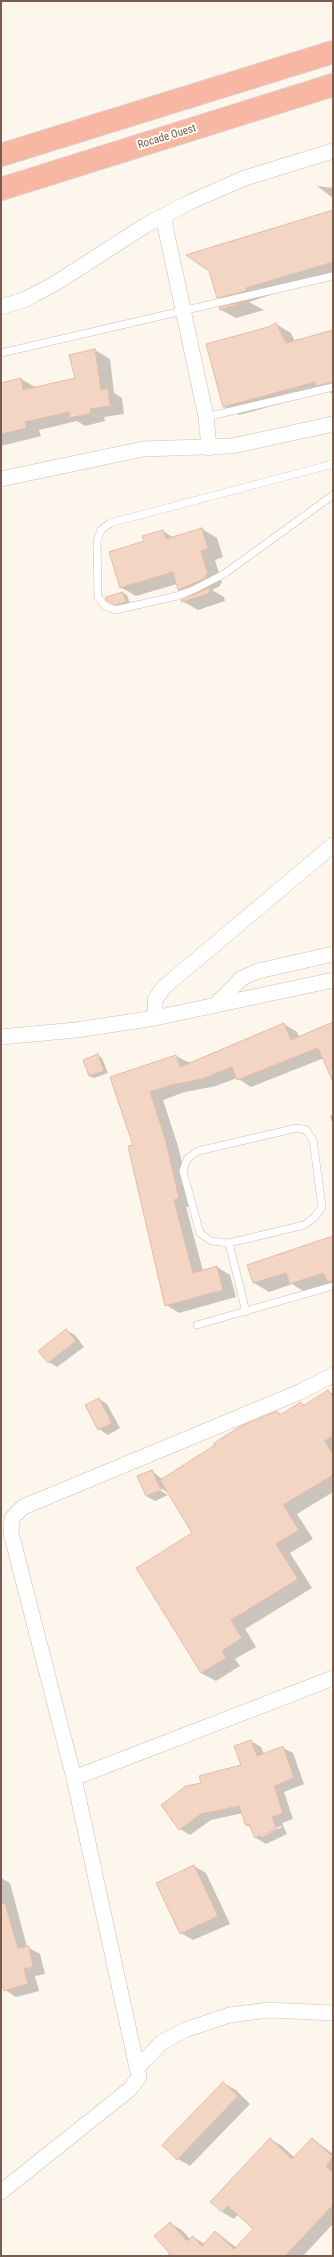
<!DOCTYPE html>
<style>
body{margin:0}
#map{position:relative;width:334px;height:2257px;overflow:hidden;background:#fdf6ec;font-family:"Roboto Condensed",sans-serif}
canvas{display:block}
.frame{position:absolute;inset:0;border:2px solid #7a5c4d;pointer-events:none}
</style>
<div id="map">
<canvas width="334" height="2257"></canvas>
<div class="frame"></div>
</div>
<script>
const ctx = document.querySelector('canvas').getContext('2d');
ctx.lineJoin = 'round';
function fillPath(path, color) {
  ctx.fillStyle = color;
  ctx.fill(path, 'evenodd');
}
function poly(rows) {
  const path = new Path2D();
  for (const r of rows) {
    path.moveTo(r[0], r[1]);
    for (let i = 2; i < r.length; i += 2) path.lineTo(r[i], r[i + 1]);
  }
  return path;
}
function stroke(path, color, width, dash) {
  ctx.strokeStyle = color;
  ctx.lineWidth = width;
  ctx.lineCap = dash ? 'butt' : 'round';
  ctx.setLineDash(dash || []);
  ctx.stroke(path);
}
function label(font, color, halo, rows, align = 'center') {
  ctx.font = font + ' "Roboto Condensed",sans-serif';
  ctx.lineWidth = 4;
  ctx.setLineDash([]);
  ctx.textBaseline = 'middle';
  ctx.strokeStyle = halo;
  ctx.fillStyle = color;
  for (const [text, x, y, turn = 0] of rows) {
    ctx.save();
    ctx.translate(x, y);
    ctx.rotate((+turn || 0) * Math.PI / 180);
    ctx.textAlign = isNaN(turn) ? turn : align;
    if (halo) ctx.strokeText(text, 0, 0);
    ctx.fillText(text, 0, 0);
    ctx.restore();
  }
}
const shadow = poly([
 [317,186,333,188,333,198],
 [333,211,333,274,249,302,264,310,236,318,221,310,221,308,232,306,217,297],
 [276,324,291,333,295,342,333,331,333,394,327,391,239,415,224,407,207,345,268,328],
 [95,350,110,359,114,393,122,398,124,414,104,417,105,421,85,426,77,421,39,430,41,436,1,446,1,384,21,379,35,387,76,379,71,356],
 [202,529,217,538,223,557,215,560,222,583,220,584,220,586,212,590,224,597,225,601,198,610,182,601,191,596,179,590,177,584,136,596,120,587,145,542,163,531,174,538],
 [123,593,127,595,130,604,121,607,107,599],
 [333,1023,333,1079,324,1058,251,1087,237,1078,216,1086,185,1092,163,1100,178,1146,192,1206,186,1207,203,1271,217,1267,230,1275,236,1297,179,1313,166,1305,157,1272,159,1272,134,1146,111,1077,176,1056,190,1063,284,1024,297,1032,299,1037],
 [98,1055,102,1058,108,1073,94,1078,89,1076],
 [333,1115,333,1126,330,1116],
 [333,1237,333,1283,305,1292,292,1284,269,1292,254,1283,248,1265],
 [66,1330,75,1335,84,1347,57,1367,49,1362],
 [328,1391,333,1394,333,1492,297,1514,313,1539,290,1553,312,1588,245,1629,256,1647,235,1659,240,1666,216,1681,201,1673,194,1533,170,1494,157,1486,156,1488,168,1495,155,1501,146,1496,152,1471,162,1479,277,1412,282,1415,301,1403,306,1406],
 [99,1399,107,1404,120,1428,108,1435,99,1429,86,1406],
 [251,1741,261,1747,264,1754,283,1748,293,1753,304,1784,284,1792,293,1819,282,1823,287,1834,266,1844,256,1838,252,1828,247,1825,243,1813,211,1820,190,1835,180,1829,162,1805,242,1765],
 [281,1826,282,1827,261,1837,261,1835],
 [194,1866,206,1873,230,1924,193,1940,181,1933],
 [1,1878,10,1883,27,1947,40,1954,45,1974,35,1976,39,1991,16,1997,5,1990,1,1977],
 [223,2083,236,2090,250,2104,190,2166,178,2159],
 [270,2139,282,2146,295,2158,313,2139,333,2154,333,2224,303,2256,167,2256,170,2253,170,2223,182,2230,191,2240,193,2237,205,2244,216,2232,237,2248,255,2229,238,2214,234,2219,222,2212]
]);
const building = poly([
 [333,210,333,262,246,288,246,291,217,298,209,271,186,255,333,210],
 [249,301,220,310,219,307,249,301],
 [276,323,286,343,333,330,333,382,316,386,315,382,223,407,206,344,268,327,276,323],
 [95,349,101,390,108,388,110,406,90,409,91,413,70,418,69,412,25,422,27,428,1,434,1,383,21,378,23,390,75,378,69,355,95,349],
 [202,528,208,549,201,551,208,575,205,575,206,578,178,590,173,572,120,588,109,552,144,541,142,536,163,530,166,539,202,528],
 [209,588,210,593,182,602,181,600,209,588],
 [123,592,126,602,115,605,106,600,106,597,123,592],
 [333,1022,333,1082,318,1048,237,1080,232,1067,202,1079,171,1085,150,1092,165,1138,179,1198,174,1200,193,1273,217,1266,223,1290,165,1306,128,1146,133,1145,110,1077,176,1055,180,1067,284,1023,291,1040,333,1022],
 [98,1054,104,1071,89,1076,83,1060,98,1054],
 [333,1236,333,1281,328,1282,323,1273,290,1284,286,1273,253,1283,247,1265,333,1236],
 [66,1329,76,1341,48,1363,38,1351,66,1329],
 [328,1390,333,1397,333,1435,325,1441,333,1455,333,1475,283,1505,299,1530,276,1544,298,1579,231,1620,242,1638,222,1651,226,1658,201,1673,136,1568,192,1533,160,1480,215,1445,214,1443,241,1426,277,1411,280,1415,301,1402,303,1406,328,1390],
 [99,1398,112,1423,98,1430,85,1405,99,1398],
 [152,1470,161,1490,146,1496,137,1476,152,1470],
 [251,1740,257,1756,283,1746,294,1778,274,1786,283,1813,272,1817,277,1829,255,1838,249,1824,246,1826,239,1806,201,1814,179,1830,161,1805,186,1786,201,1783,199,1776,241,1765,234,1746,251,1740],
 [194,1865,218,1916,180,1934,156,1883,194,1865],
 [1,1903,5,1903,18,1948,29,1946,33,1967,24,1969,28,1984,4,1991,1,1981,1,1903],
 [223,2082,238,2096,177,2160,162,2145,223,2082],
 [270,2138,292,2159,312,2138,333,2157,326,2166,333,2173,333,2205,285,2256,172,2256,154,2236,170,2222,187,2241,193,2236,202,2246,215,2231,234,2249,253,2229,228,2206,222,2212,210,2202,270,2138]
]);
const lane = poly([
 [1,353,333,276],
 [206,417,333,387],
 [333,464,110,523,101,530,97,541,98,597,105,606,115,610,177,596,193,590,224,574,333,495],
 [297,1128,306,1130,313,1140,322,1207,315,1217,304,1225,229,1243,211,1241,200,1233,183,1171,187,1159,198,1151,297,1128],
 [229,1243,246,1312],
 [197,1325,333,1286]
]);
const street = poly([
 [163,216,206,417,209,448],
 [1,307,26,299,56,283,146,225,190,202,245,178,333,151],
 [1,479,143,449,232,446,333,424],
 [214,1006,242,978,258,971,333,954],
 [155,1018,155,1000,164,987,333,845],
 [1,1037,76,1030,155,1018,333,980],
 [74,1778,333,1678],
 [138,2067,162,2042,185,2030,229,2015,269,2010,333,2013],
 [1,2192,130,2089,139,2077,74,1778,11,1533,12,1518,23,1507,302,1391,333,1375]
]);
const highway = poly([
 [1,155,333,52],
 [1,189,333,85]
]);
const streetNames = [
 ["Rocade Ouest",167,137,-17]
];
fillPath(shadow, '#0003');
fillPath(building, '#f3d5c3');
stroke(building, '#e6bba3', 1);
stroke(lane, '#d1beb0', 8);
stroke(street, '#d1beb0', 16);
stroke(highway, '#dad1cd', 24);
stroke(lane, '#fff', 7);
stroke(street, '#fff', 15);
stroke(highway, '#f7b7a3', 22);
label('11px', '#7a5c4d', '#fffaf3', streetNames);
</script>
